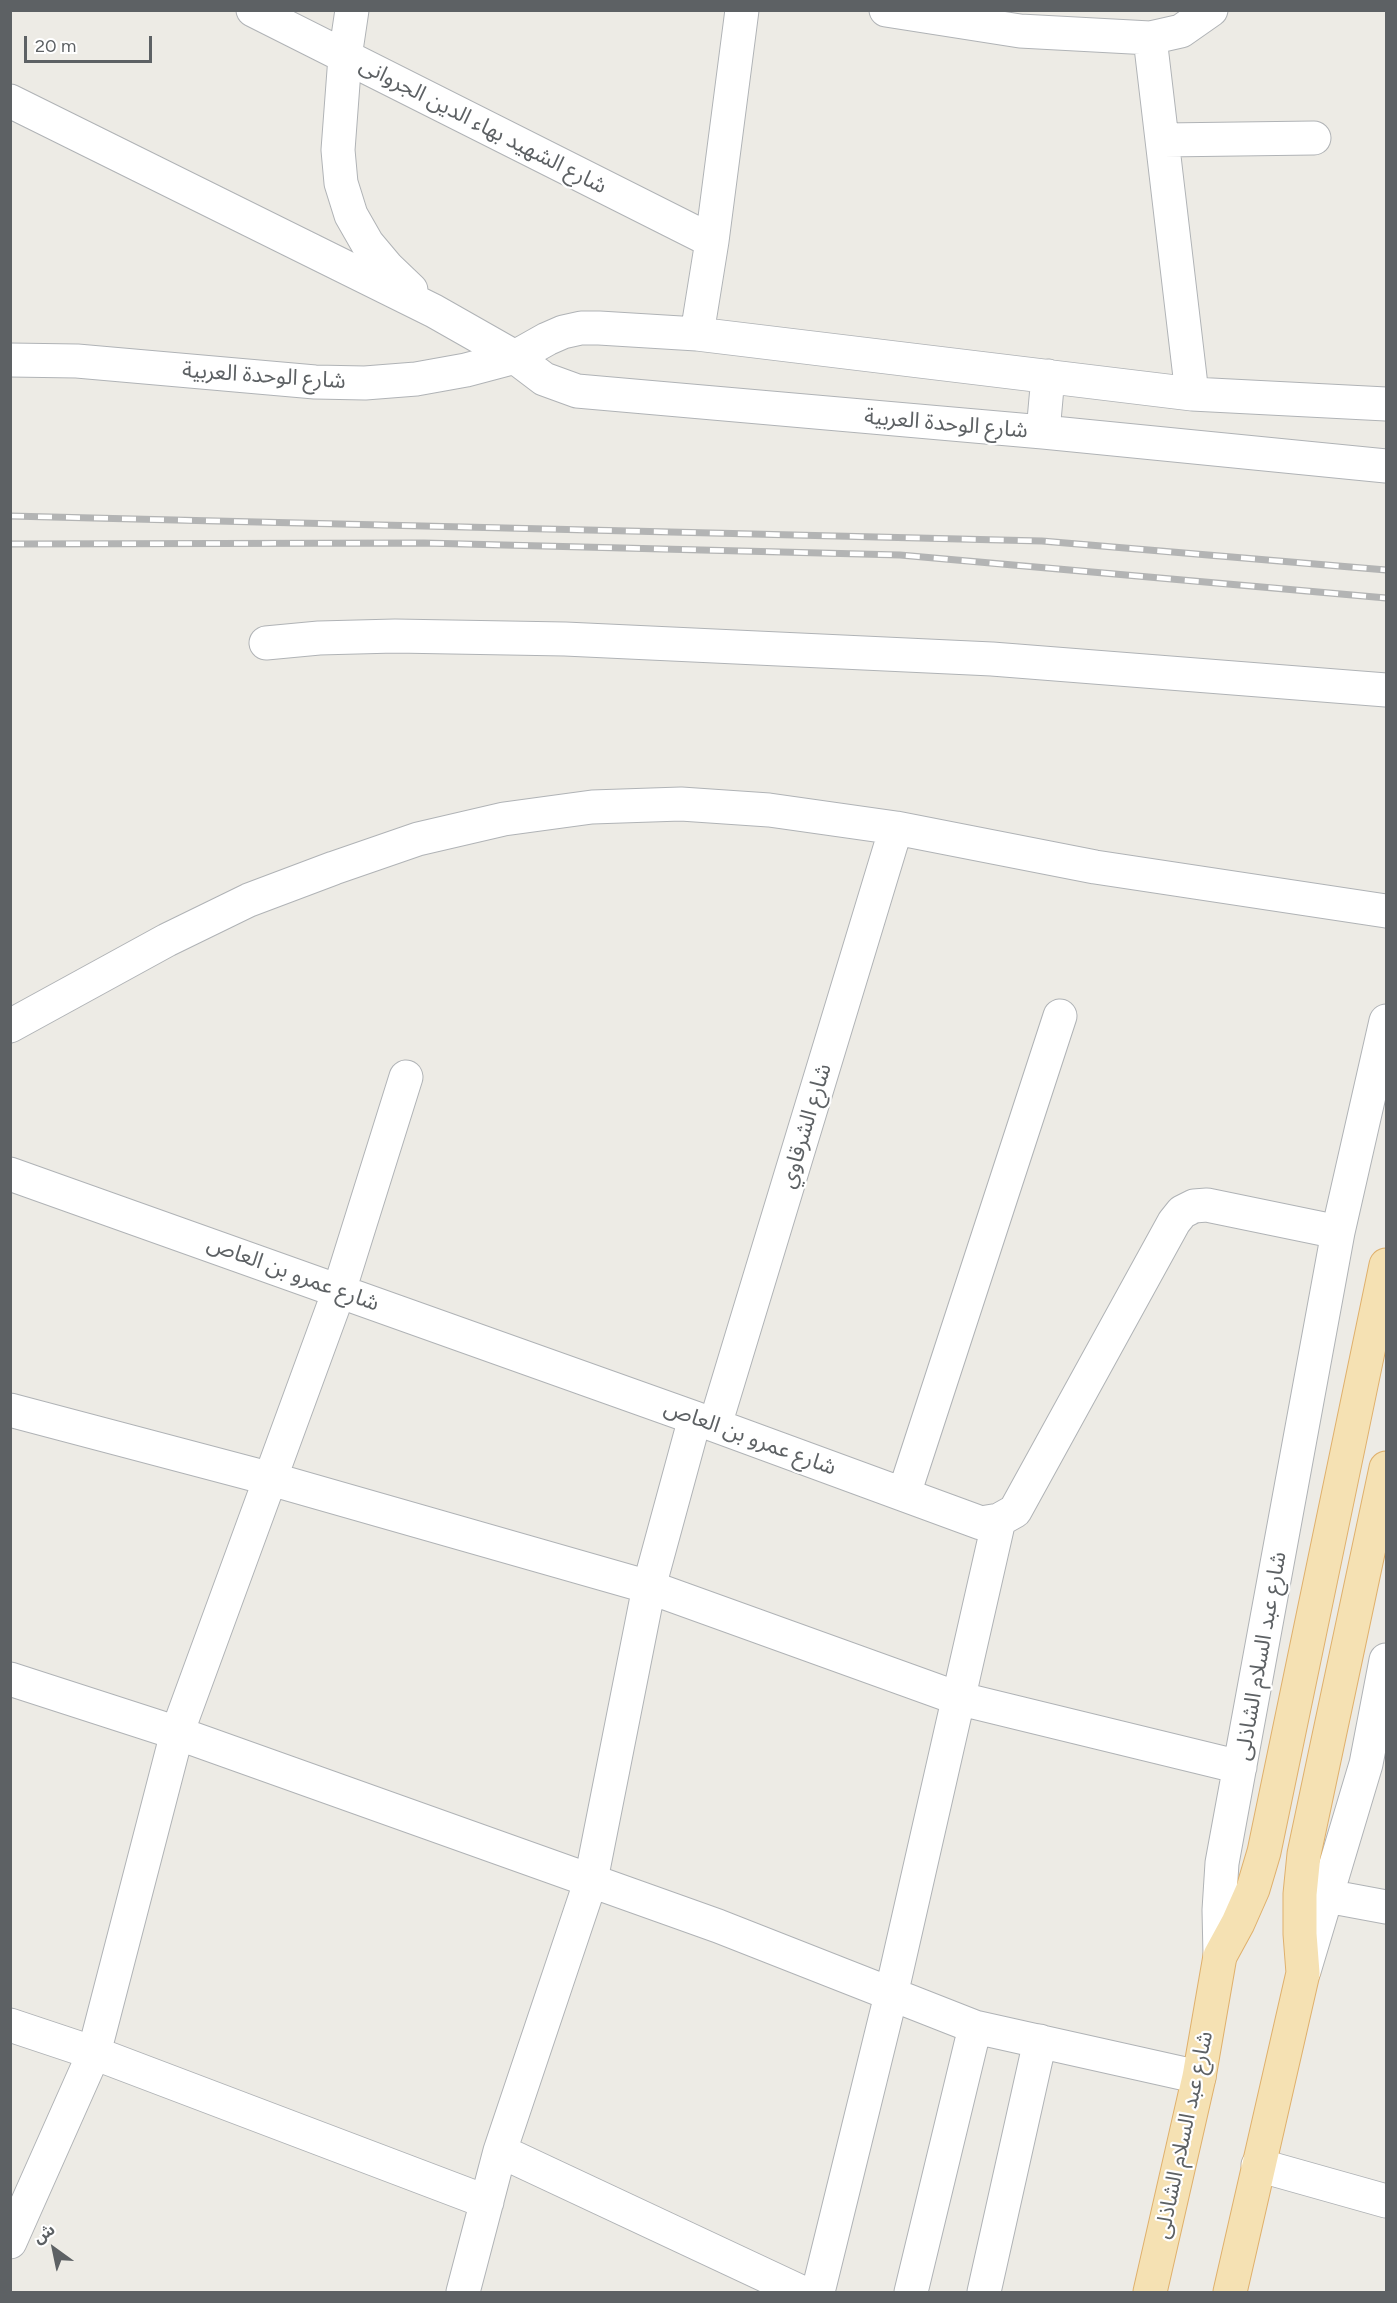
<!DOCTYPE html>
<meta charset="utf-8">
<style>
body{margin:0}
#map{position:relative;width:1397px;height:2303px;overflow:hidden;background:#edebe5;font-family:Figtree,"Noto Sans Arabic",sans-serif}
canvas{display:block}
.frame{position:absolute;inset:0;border:12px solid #5d6164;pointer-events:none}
.north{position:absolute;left:24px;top:2219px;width:60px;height:60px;-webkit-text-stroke:4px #fff;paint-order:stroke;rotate:327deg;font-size:16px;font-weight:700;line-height:24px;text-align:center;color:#5d6164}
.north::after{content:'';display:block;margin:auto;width:21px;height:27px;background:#5d6164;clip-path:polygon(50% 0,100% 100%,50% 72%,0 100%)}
.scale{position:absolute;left:24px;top:36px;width:128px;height:27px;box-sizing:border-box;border:3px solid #5d6164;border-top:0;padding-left:8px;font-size:18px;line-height:21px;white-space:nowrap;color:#5d6164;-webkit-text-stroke:4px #fff;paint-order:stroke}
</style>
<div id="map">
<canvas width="1397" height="2303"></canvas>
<div class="frame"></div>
<div class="north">ش</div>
<div class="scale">20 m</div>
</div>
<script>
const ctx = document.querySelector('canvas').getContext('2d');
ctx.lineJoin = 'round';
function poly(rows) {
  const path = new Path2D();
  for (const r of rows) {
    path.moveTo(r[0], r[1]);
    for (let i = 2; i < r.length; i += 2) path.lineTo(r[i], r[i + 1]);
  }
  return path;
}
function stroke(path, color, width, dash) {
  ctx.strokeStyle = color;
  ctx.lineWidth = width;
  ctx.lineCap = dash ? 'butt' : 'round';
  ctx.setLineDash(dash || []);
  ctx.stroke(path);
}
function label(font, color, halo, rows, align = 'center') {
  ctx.font = font + ' Figtree,"Noto Sans Arabic",sans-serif';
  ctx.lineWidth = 4.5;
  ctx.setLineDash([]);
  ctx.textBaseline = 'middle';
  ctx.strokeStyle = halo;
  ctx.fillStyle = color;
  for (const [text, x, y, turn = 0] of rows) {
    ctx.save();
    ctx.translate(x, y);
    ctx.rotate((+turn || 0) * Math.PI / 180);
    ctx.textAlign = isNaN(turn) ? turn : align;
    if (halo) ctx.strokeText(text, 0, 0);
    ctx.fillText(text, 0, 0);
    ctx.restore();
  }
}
const minor = poly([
 [253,10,712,241],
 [352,10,345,57,338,150,341,183,351,215,367,243,388,268,411,290],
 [886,10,1020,31,1150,38,1181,31,1211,10],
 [1150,38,1192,394],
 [10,101,434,311,515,357,544,379,577,391,1043,432,1386,466],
 [1164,140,1314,138],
 [697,334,712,241,742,10],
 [10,360,77,361,315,382,365,383,416,379,466,370,515,357,547,339,563,332,581,328,599,328,697,334,1192,394,1386,404],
 [1043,432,1048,376],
 [266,643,319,638,395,636,565,639,992,659,1386,690],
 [10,1026,167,940,249,900,334,868,418,839,504,819,592,807,681,804,769,810,896,828,1095,867,1386,911],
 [10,1174,695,1418,981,1523,999,1520,1015,1511,1174,1222,1182,1212,1194,1206,1207,1205,1338,1232],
 [10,1410,271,1479,649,1587,957,1698,1240,1767],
 [715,1425,896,828],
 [904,1494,1060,1016],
 [10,1679,177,1733,718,1926,975,2027,1199,2077],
 [1327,1896,1386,1907],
 [1220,1956,1219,1910,1222,1863,1338,1232,1386,1021],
 [1304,1971,1366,1764,1386,1660],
 [10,2025,94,2053,487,2202],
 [500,2151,801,2292],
 [1258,2165,1386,2201],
 [10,2242,94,2053,177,1733,339,1291,406,1077],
 [463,2292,500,2151,591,1880,649,1587,695,1418],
 [818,2292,891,1995,999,1520],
 [911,2292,975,2027],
 [984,2292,1040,2041]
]);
const major = poly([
 [1150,2292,1199,2077,1220,1956,1238,1923,1253,1889,1264,1852,1386,1265],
 [1230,2292,1303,1973,1300,1934,1300,1894,1304,1854,1386,1468]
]);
const rail = poly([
 [10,516,1042,541,1386,570],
 [10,544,424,543,900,555,1386,598]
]);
const streetNames = [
 ["شارع الشهيد بهاء الدين الجروانى",483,126,27],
 ["شارع الوحدة العربية",264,376,4],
 ["شارع الوحدة العربية",946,424,5],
 ["شارع الشرقاوي",806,1126,-73],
 ["شارع عمرو بن العاص",293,1274,20],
 ["شارع عمرو بن العاص",750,1438,20],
 ["شارع عبد السلام الشاذلى",1261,1656,-80],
 ["شارع عبد السلام الشاذلى",1184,2135,-78]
];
stroke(minor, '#b0b3b6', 35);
stroke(major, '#dfb06c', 35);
stroke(minor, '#fff', 33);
stroke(major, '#f5e1b3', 33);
stroke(rail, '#b3b4b4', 7);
stroke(rail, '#fff', 4.5, [14]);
label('22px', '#5d6164', '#fff', streetNames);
</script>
